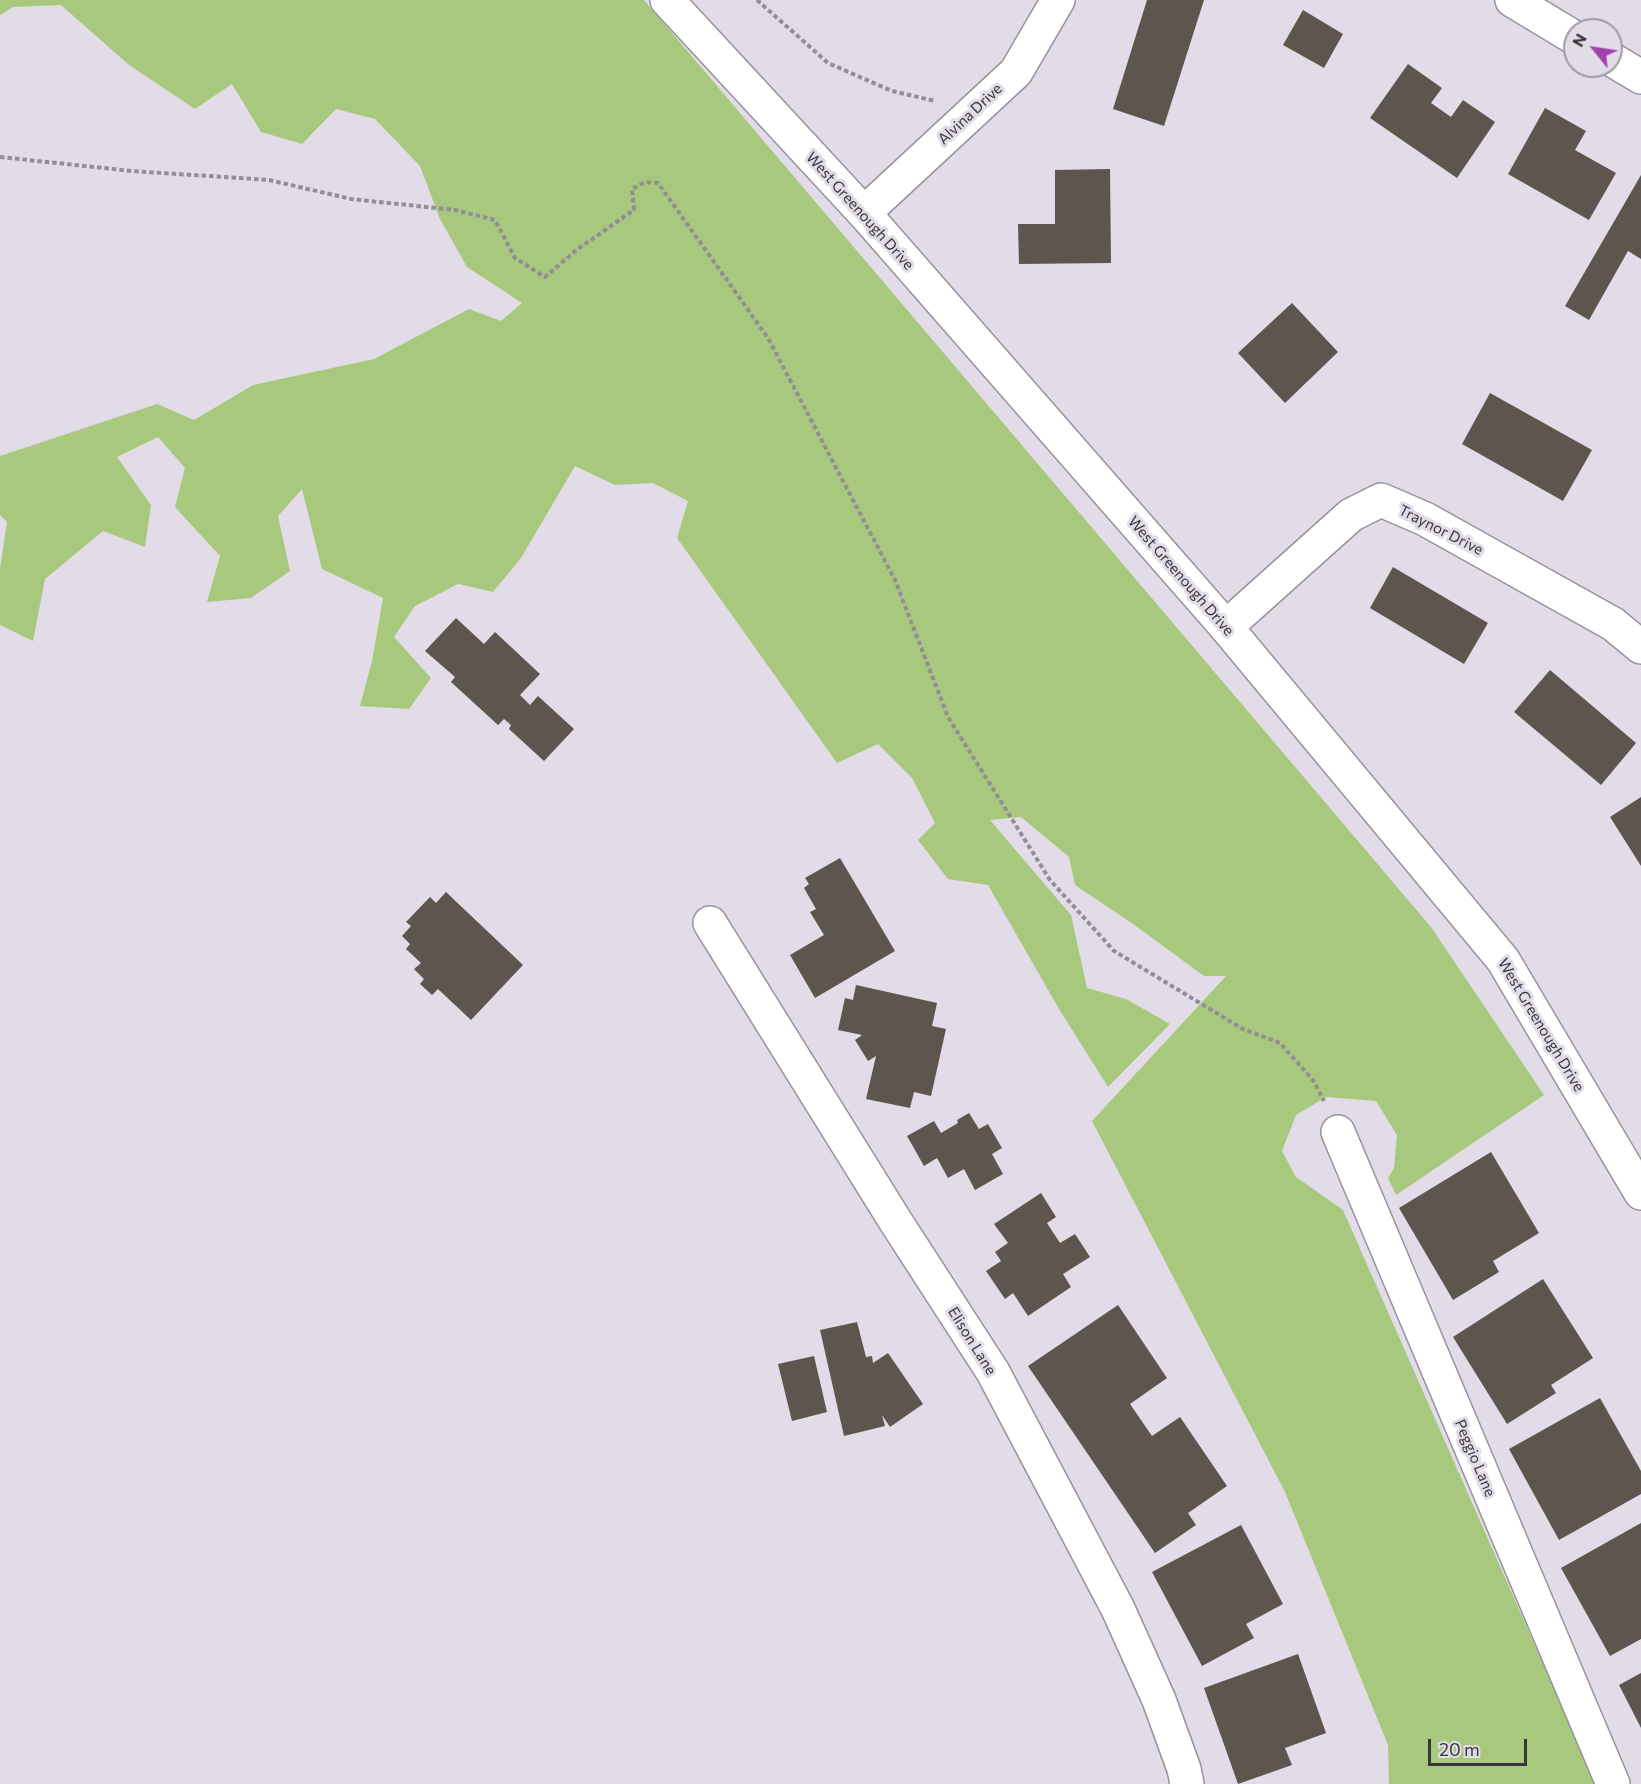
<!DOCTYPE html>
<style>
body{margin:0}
#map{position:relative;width:1641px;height:1784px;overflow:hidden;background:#e1dce7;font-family:Commissioner,sans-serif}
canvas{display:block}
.north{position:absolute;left:1563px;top:18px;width:60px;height:60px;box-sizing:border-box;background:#e1dce7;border:2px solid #9d9aa2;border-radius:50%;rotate:300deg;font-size:16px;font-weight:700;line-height:24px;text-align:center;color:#38363a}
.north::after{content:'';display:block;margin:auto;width:21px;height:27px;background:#a043ad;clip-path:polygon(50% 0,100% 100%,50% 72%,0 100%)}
.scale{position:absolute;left:1428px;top:1739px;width:99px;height:27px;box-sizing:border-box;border:3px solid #38363a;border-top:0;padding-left:8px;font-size:18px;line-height:21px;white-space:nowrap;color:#38363a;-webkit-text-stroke:4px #e1dce7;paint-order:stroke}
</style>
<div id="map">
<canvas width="1641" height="1784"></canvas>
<div class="north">N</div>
<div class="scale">20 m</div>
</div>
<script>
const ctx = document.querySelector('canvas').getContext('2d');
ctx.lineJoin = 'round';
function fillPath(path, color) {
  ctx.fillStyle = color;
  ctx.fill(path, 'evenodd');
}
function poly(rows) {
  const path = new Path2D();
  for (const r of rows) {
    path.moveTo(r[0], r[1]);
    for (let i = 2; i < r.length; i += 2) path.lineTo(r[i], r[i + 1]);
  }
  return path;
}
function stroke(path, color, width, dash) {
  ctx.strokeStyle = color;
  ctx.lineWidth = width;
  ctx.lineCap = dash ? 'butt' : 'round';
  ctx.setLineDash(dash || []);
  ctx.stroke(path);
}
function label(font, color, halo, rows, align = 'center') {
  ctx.font = font + ' Commissioner,sans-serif';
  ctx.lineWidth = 6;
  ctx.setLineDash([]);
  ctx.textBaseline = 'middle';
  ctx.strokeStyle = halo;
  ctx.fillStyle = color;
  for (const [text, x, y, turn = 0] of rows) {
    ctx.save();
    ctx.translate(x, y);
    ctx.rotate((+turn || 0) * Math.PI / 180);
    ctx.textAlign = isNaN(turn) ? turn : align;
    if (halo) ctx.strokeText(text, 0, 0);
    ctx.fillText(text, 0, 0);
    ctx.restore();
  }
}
const green = poly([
 [0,0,644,0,1431,927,1544,1095,1396,1195,1388,1178,1394,1168,1397,1135,1376,1101,1326,1097,1296,1115,1282,1151,1296,1177,1343,1210,1596,1784,1389,1784,1388,1745,1285,1492,1092,1121,1226,976,1204,976,1133,924,1075,885,1069,857,1021,817,990,820,1071,915,1087,988,1126,999,1170,1024,1108,1087,1059,1009,988,885,948,879,918,840,935,823,912,778,878,744,837,763,677,538,688,501,653,483,615,485,575,466,521,558,493,592,458,584,415,606,394,637,431,678,409,709,360,706,372,661,383,598,322,569,302,489,278,516,290,571,251,598,207,602,220,556,175,507,185,468,158,437,117,457,151,505,145,547,103,531,45,579,33,641,0,625,0,569,7,522,0,515,0,456,157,404,194,420,253,385,374,359,469,309,501,321,522,303,467,267,440,219,420,166,375,119,336,109,302,144,261,132,232,84,195,109,129,65,61,5,13,7,0,15]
]);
const building = poly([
 [1147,0,1204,0,1164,126,1113,109],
 [1303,10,1343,34,1324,68,1283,45],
 [1408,64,1442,88,1431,103,1451,117,1463,100,1495,122,1457,178,1370,118],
 [1545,108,1586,131,1575,150,1616,173,1589,220,1508,174],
 [1110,169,1111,263,1019,264,1018,224,1055,224,1055,170],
 [1641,175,1641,259,1628,251,1589,320,1565,306],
 [1292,303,1338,352,1285,403,1238,353],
 [1490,393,1592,450,1563,501,1462,444],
 [1393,567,1488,623,1464,664,1370,608],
 [456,618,484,644,495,632,540,674,520,695,530,705,538,696,574,729,544,761,509,729,511,725,504,719,498,725,451,682,455,677,425,651],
 [1550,670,1636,743,1601,785,1514,712],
 [1641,797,1641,866,1610,817],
 [840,858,895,951,815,998,790,955,824,935,810,912,816,909,804,888,809,884,805,878],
 [446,892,523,965,471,1020,438,989,432,995,420,984,424,979,414,969,421,963,406,949,410,944,402,936,411,926,406,922,430,897,436,903],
 [856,985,937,1003,932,1026,946,1029,931,1096,914,1092,910,1108,866,1099,876,1056,868,1061,855,1040,862,1035,838,1030,845,998,853,1000],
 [969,1113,979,1129,988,1124,1002,1148,992,1154,1003,1174,975,1190,964,1169,948,1178,937,1158,924,1166,907,1136,934,1121,941,1133,958,1123,957,1120],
 [1491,1152,1539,1233,1493,1261,1499,1272,1453,1300,1399,1208],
 [1041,1193,1056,1217,1047,1223,1060,1243,1075,1234,1090,1257,1063,1274,1071,1287,1028,1316,1013,1293,1005,1299,986,1271,1001,1261,995,1252,1008,1243,994,1224],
 [1543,1279,1593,1358,1551,1385,1556,1393,1507,1424,1453,1337],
 [1118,1305,1167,1378,1130,1404,1152,1436,1180,1417,1227,1486,1188,1513,1196,1525,1155,1553,1028,1366],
 [857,1322,866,1357,872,1356,873,1363,888,1353,923,1404,890,1427,882,1415,885,1426,844,1436,820,1330],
 [814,1356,827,1412,792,1421,778,1364],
 [1600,1398,1641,1471,1641,1494,1559,1540,1509,1449],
 [1641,1523,1641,1639,1610,1656,1561,1568],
 [1241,1525,1283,1604,1246,1624,1254,1638,1202,1666,1152,1572],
 [1298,1654,1326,1733,1285,1748,1292,1765,1238,1784,1204,1688],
 [1641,1673,1641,1728,1619,1685]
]);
const path = poly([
 [757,0,828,63,892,91,935,101],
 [0,157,132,171,269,180,351,199,455,210,495,220,515,258,545,277,579,248,634,210,632,189,645,182,658,183,768,338,895,580,948,717,1050,880,1114,951,1243,1029,1280,1043,1313,1080,1324,1101]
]);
const street = poly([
 [1512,0,1575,38],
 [1611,59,1641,77],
 [864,213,1016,72,1058,0],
 [1226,627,1351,515,1381,500,1425,519,1613,624,1641,647],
 [710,923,896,1222,993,1372,1118,1609,1159,1700,1184,1769,1187,1784],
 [1338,1132,1613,1784]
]);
const secondary = poly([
 [667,0,864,213,1226,627,1503,960,1641,1193]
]);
const streetNames = [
 ["Alvina Drive",970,114,-43],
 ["West Greenough Drive",860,211,48],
 ["Traynor Drive",1441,530,27],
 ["West Greenough Drive",1181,576,49],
 ["West Greenough Drive",1541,1025,59],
 ["Elison Lane",972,1341,58],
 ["Peggio Lane",1475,1458,67]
];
fillPath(green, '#a8c97d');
fillPath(building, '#5d554e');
stroke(street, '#97929c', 36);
stroke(secondary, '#97929c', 36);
stroke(path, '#928e96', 4, [4.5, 3]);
stroke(street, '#fff', 33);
stroke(secondary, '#fff', 33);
label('15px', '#38363a', '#e1dce7', streetNames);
</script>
